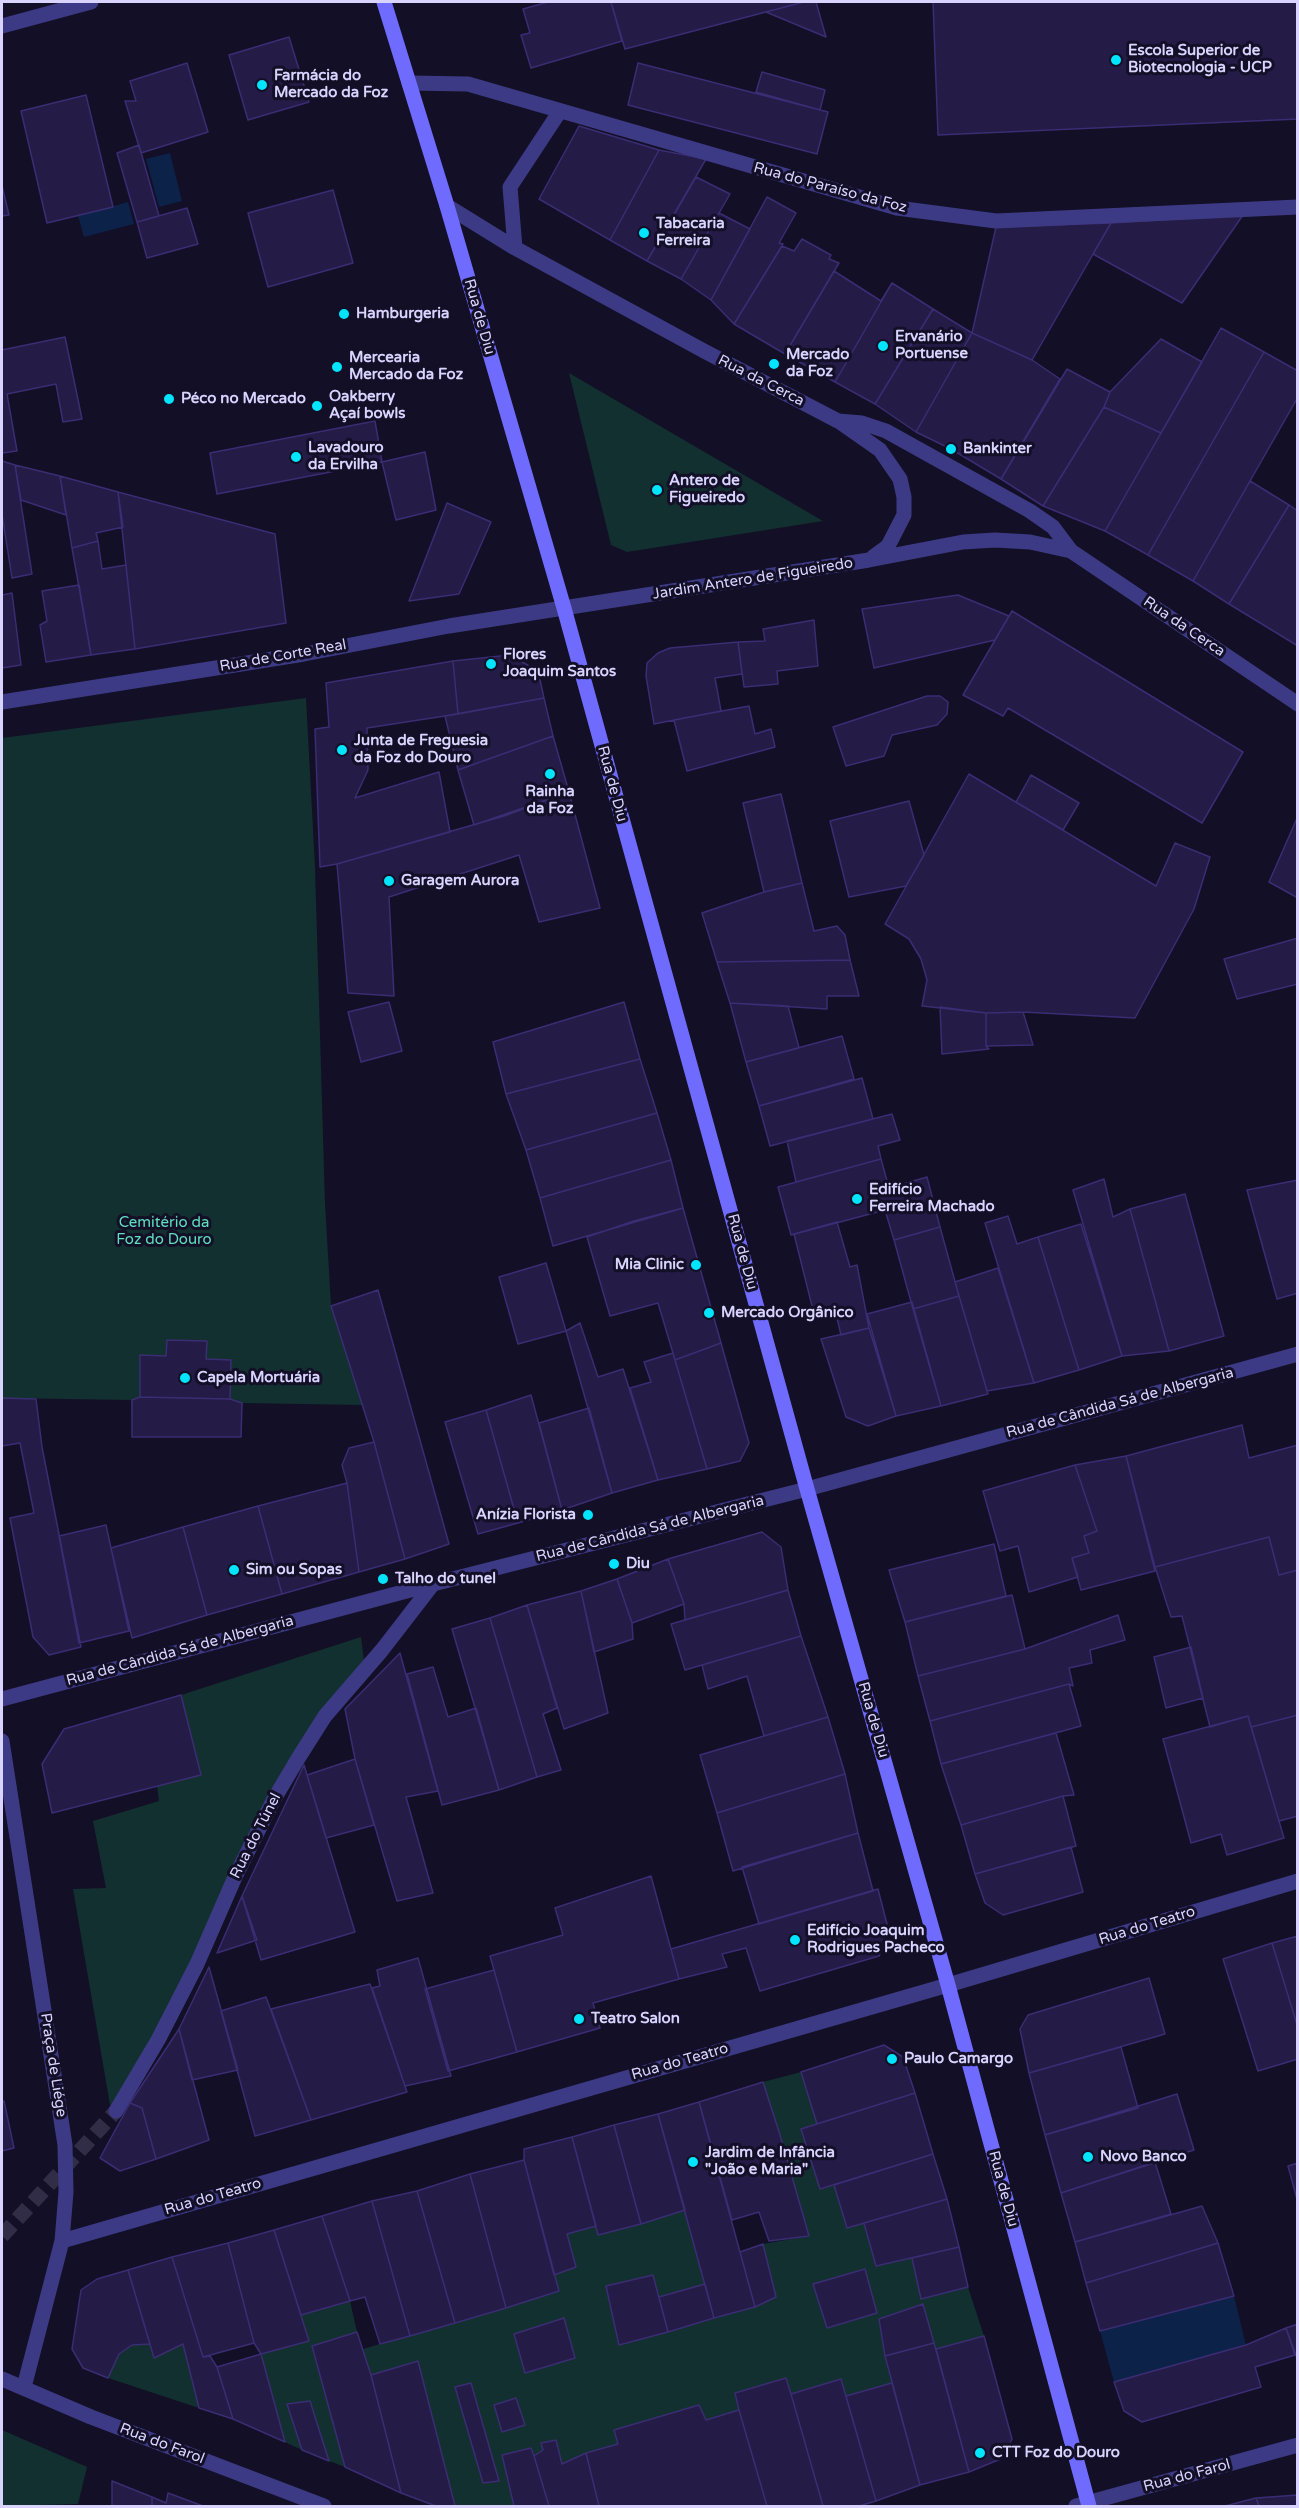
<!DOCTYPE html>
<meta charset="utf-8">
<style>
body{margin:0}
#map{position:relative;width:1299px;height:2508px;overflow:hidden;background:#130f26;font-family:"Varela Round",sans-serif}
canvas{display:block}
.frame{position:absolute;inset:0;border:3px solid #d9d4ff;pointer-events:none}
</style>
<div id="map">
<canvas width="1299" height="2508"></canvas>
<div class="frame"></div>
</div>
<script>
const ctx = document.querySelector('canvas').getContext('2d');
ctx.lineJoin = 'round';
function fillPath(path, color) {
  ctx.fillStyle = color;
  ctx.fill(path, 'evenodd');
}
function poly(rows) {
  const path = new Path2D();
  for (const r of rows) {
    path.moveTo(r[0], r[1]);
    for (let i = 2; i < r.length; i += 2) path.lineTo(r[i], r[i + 1]);
  }
  return path;
}
function stroke(path, color, width, dash) {
  ctx.strokeStyle = color;
  ctx.lineWidth = width;
  ctx.lineCap = dash ? 'butt' : 'round';
  ctx.setLineDash(dash || []);
  ctx.stroke(path);
}
function label(font, color, halo, rows, align = 'center') {
  ctx.font = font + ' "Varela Round",sans-serif';
  ctx.lineWidth = 6;
  ctx.setLineDash([]);
  ctx.textBaseline = 'middle';
  ctx.strokeStyle = halo;
  ctx.fillStyle = color;
  for (const [text, x, y, turn = 0] of rows) {
    ctx.save();
    ctx.translate(x, y);
    ctx.rotate((+turn || 0) * Math.PI / 180);
    ctx.textAlign = isNaN(turn) ? turn : align;
    if (halo) ctx.strokeText(text, 0, 0);
    ctx.fillText(text, 0, 0);
    ctx.restore();
  }
}
const green = poly([
 [569,373,823,521,627,552,611,545],
 [306,698,315,867,325,1203,331,1305,362,1405,242,1403,241,1437,132,1437,131,1400,2,1398,2,738],
 [361,1637,365,1669,325,1716,116,2111,110,2105,73,1889,106,1888,93,1821,159,1801,157,1786,201,1775,181,1695],
 [801,2072,817,2124,801,2130,820,2189,834,2185,847,2228,864,2223,876,2266,912,2258,921,2298,968,2287,984,2336,936,2349,922,2305,879,2319,885,2356,892,2383,846,2396,841,2379,791,2394,786,2378,735,2393,739,2410,706,2420,699,2405,614,2430,618,2444,586,2453,562,2464,556,2440,541,2443,543,2450,534,2456,530,2448,502,2455,514,2506,455,2506,418,2361,371,2375,363,2349,558,2291,554,2275,576,2266,567,2234,596,2226,598,2235,685,2210,705,2284,659,2297,653,2275,606,2286,619,2345,755,2307,776,2297,763,2244,809,2236,763,2082],
 [865,2269,877,2313,827,2328,814,2284],
 [564,2319,574,2358,525,2372,514,2334],
 [471,2383,499,2480,498,2481,483,2483,455,2388],
 [516,2398,525,2425,502,2432,494,2405],
 [350,2301,357,2332,312,2347,345,2467,329,2461,310,2401,287,2404,302,2450,285,2442,261,2354,309,2341,301,2315],
 [150,2344,154,2357,183,2344,199,2408,108,2378,119,2354,132,2345],
 [2,2430,87,2467,78,2504,2,2506]
]);
const water = poly([
 [170,153,182,201,159,207,146,159],
 [128,202,134,224,84,237,78,216],
 [1234,2296,1246,2345,1114,2382,1100,2331]
]);
const building = poly([
 [548,2,611,2,622,41,531,68,521,35,530,33,523,9,548,2],
 [611,2,804,2,625,49,611,2],
 [804,2,816,2,826,37,766,12,804,2],
 [933,2,1298,2,1298,119,938,135,933,2],
 [289,37,309,102,248,120,229,55,289,37],
 [187,63,208,132,141,153,125,101,136,101,130,81,187,63],
 [638,63,828,112,817,154,628,105,638,63],
 [762,72,825,90,820,110,756,92,762,72],
 [86,95,113,207,47,223,21,111,86,95],
 [579,126,659,150,610,240,539,199,579,126],
 [139,145,159,216,137,222,117,153,139,145],
 [659,150,706,159,647,261,610,240,659,150],
 [696,177,730,194,681,279,647,261,696,177],
 [2,186,9,215,2,216,2,186],
 [333,190,353,263,268,287,248,213,333,190],
 [767,197,796,213,779,243,783,244,734,324,711,300,767,197],
 [187,208,198,244,147,258,137,222,187,208],
 [719,213,750,229,711,300,681,279,719,213],
 [1243,215,1182,303,1093,254,1111,223,1243,215],
 [1111,223,1032,360,972,333,996,227,1111,223],
 [802,239,831,255,829,259,839,263,785,354,734,324,782,246,794,251,802,239],
 [834,271,881,301,892,283,835,382,785,354,834,271],
 [892,283,933,309,875,404,835,382,892,283],
 [933,309,972,333,916,432,875,404,933,309],
 [1221,328,1264,352,1148,555,1105,531,1221,328],
 [972,333,1032,360,1060,379,1001,479,951,449,916,432,972,333],
 [65,337,82,419,63,422,56,384,7,394,17,451,2,453,2,350,65,337],
 [1161,339,1202,362,1161,433,1104,407,1110,392,1161,339],
 [1264,352,1298,371,1298,397,1193,581,1148,555,1264,352],
 [1067,369,1110,392,1104,407,1043,506,1001,479,1067,369],
 [1104,407,1161,433,1105,531,1043,506,1104,407],
 [375,421,382,462,217,494,210,453,375,421],
 [425,452,436,510,396,520,382,462,425,452],
 [2,461,15,465,32,574,12,578,2,514,2,461],
 [15,465,60,476,66,515,21,500,15,465],
 [60,476,118,492,123,527,96,533,98,541,72,548,60,476],
 [1250,481,1289,505,1229,604,1193,581,1250,481],
 [118,492,275,534,286,623,135,649,118,492],
 [447,503,491,522,459,594,409,601,447,503],
 [1289,505,1298,511,1298,646,1229,604,1289,505],
 [98,541,102,569,126,565,135,649,91,655,72,548,98,541],
 [79,585,91,655,46,662,40,625,47,621,42,591,79,585],
 [12,593,21,665,2,668,2,595,12,593],
 [958,595,1009,616,995,640,874,668,862,609,958,595],
 [1012,611,1243,752,1202,823,1008,708,1003,716,963,695,1012,611],
 [814,620,818,666,777,671,778,684,744,687,738,642,765,641,763,629,814,620],
 [738,642,742,674,715,678,721,711,654,724,646,676,647,663,658,653,670,648,738,642],
 [510,655,538,671,544,698,458,714,453,661,510,655],
 [453,661,458,714,367,728,368,770,355,798,439,772,450,832,337,864,320,867,315,729,329,727,326,683,453,661],
 [927,696,940,696,948,702,947,714,937,725,892,735,884,756,846,766,833,727,927,696],
 [544,698,553,736,458,770,445,716,544,698],
 [749,706,755,734,771,729,775,747,687,771,674,720,749,706],
 [553,736,569,792,474,825,458,770,553,736],
 [969,774,1156,886,1175,843,1210,857,1194,909,1135,1018,1023,1012,986,1013,922,1006,927,980,921,959,909,939,885,924,969,774],
 [1031,775,1079,803,1063,830,1016,802,1031,775],
 [569,792,600,908,539,922,519,855,389,897,394,996,348,993,337,864,504,816,569,792],
 [781,794,802,883,764,892,743,803,781,794],
 [909,801,924,855,906,886,849,897,830,821,909,801],
 [1298,816,1298,898,1269,882,1298,816],
 [802,883,814,931,837,926,845,935,850,960,717,962,702,913,764,892,802,883],
 [1298,938,1298,984,1237,999,1224,959,1298,938],
 [850,960,859,996,827,996,827,1009,730,1003,717,962,850,960],
 [389,1002,402,1051,361,1062,348,1012,389,1002],
 [624,1002,640,1059,506,1094,493,1042,624,1002],
 [730,1003,788,1006,799,1048,746,1062,730,1003],
 [940,1007,986,1013,986,1046,989,1049,942,1054,940,1007],
 [1023,1012,1033,1045,986,1046,986,1013,1023,1012],
 [842,1036,854,1079,759,1106,746,1062,842,1036],
 [640,1059,657,1113,526,1150,506,1094,640,1059],
 [862,1078,873,1119,770,1146,759,1106,862,1078],
 [657,1113,671,1160,540,1198,526,1150,657,1113],
 [892,1114,900,1140,878,1146,881,1159,796,1182,787,1141,892,1114],
 [881,1159,889,1188,927,1177,940,1227,894,1240,885,1210,791,1235,778,1187,881,1159],
 [671,1160,683,1208,553,1246,540,1198,671,1160],
 [1104,1179,1113,1217,1130,1209,1169,1351,1122,1356,1073,1190,1104,1179],
 [1298,1180,1298,1293,1277,1299,1247,1190,1298,1180],
 [1185,1194,1224,1336,1169,1351,1130,1209,1185,1194],
 [683,1208,721,1343,675,1360,658,1303,610,1316,587,1237,634,1221,683,1208],
 [1008,1216,1017,1244,1038,1237,1079,1370,1034,1383,985,1223,1008,1216],
 [837,1222,850,1267,857,1265,869,1328,841,1335,836,1314,815,1318,794,1234,837,1222],
 [1081,1224,1122,1356,1079,1370,1038,1237,1081,1224],
 [940,1227,959,1296,913,1309,894,1240,940,1227],
 [546,1263,566,1331,518,1344,499,1277,546,1263],
 [998,1268,1034,1383,987,1391,955,1282,998,1268],
 [378,1290,449,1544,405,1559,374,1442,331,1306,378,1290],
 [959,1296,988,1394,941,1406,913,1309,959,1296],
 [912,1302,941,1406,896,1416,867,1314,912,1302],
 [580,1323,598,1377,623,1369,658,1480,612,1493,566,1331,580,1323],
 [869,1328,896,1416,868,1426,846,1417,821,1339,869,1328],
 [167,1340,207,1341,206,1359,231,1360,230,1399,140,1397,140,1355,166,1356,167,1340],
 [721,1343,749,1443,740,1461,707,1469,675,1360,721,1343],
 [673,1353,707,1469,658,1480,630,1388,651,1382,644,1362,673,1353],
 [531,1395,562,1510,518,1523,486,1410,531,1395],
 [140,1397,230,1399,242,1403,241,1437,132,1437,132,1400,140,1397],
 [2,1398,36,1399,42,1447,81,1647,49,1655,33,1637,10,1518,34,1513,20,1443,2,1446,2,1398],
 [589,1408,612,1493,562,1510,539,1423,589,1408],
 [486,1410,518,1523,478,1534,445,1422,486,1410],
 [1242,1425,1249,1458,1298,1445,1298,1570,1279,1575,1269,1537,1155,1567,1126,1456,1242,1425],
 [374,1442,405,1559,359,1572,347,1483,342,1465,349,1448,374,1442],
 [1126,1456,1155,1571,1081,1590,1072,1558,1089,1553,1084,1536,1097,1531,1075,1465,1126,1456],
 [1075,1465,1097,1531,1084,1536,1089,1553,1072,1558,1078,1577,1029,1592,1018,1546,1000,1551,983,1491,1075,1465],
 [347,1483,359,1572,282,1594,258,1506,347,1483],
 [258,1506,282,1594,207,1615,183,1527,258,1506],
 [106,1525,129,1631,79,1643,59,1536,106,1525],
 [183,1527,207,1615,132,1638,111,1548,183,1527],
 [762,1532,781,1547,788,1590,685,1620,684,1604,668,1559,762,1532],
 [1269,1537,1279,1575,1298,1570,1298,1715,1251,1727,1248,1716,1210,1727,1182,1616,1171,1617,1155,1567,1269,1537],
 [994,1544,1006,1596,905,1622,889,1570,994,1544],
 [668,1559,684,1604,632,1623,617,1579,668,1559],
 [617,1579,632,1623,633,1639,594,1652,581,1591,617,1579],
 [788,1590,801,1636,685,1670,671,1624,788,1590],
 [581,1591,608,1713,564,1729,527,1605,581,1591],
 [1012,1595,1025,1649,918,1676,905,1622,1012,1595],
 [527,1605,557,1708,543,1714,561,1770,537,1777,490,1618,527,1605],
 [1118,1615,1125,1640,1090,1650,1092,1663,1069,1668,1073,1686,1069,1684,930,1721,918,1676,1025,1649,1118,1615],
 [490,1618,537,1777,499,1790,452,1629,490,1618],
 [801,1636,828,1717,764,1736,747,1676,708,1689,702,1665,801,1636],
 [1191,1647,1203,1698,1166,1708,1154,1657,1191,1647],
 [400,1653,438,1791,406,1797,433,1893,397,1901,355,1759,345,1709,400,1653],
 [433,1667,448,1717,476,1708,499,1790,442,1805,407,1674,433,1667],
 [1069,1684,1081,1726,941,1764,930,1721,1069,1684],
 [181,1695,201,1775,52,1813,42,1764,64,1729,181,1695],
 [1298,1715,1298,1816,1279,1821,1251,1727,1298,1715],
 [1248,1716,1284,1838,1227,1855,1221,1834,1191,1843,1163,1739,1248,1716],
 [828,1717,845,1774,717,1813,700,1755,828,1717],
 [1056,1733,1074,1795,1063,1796,961,1825,941,1764,1056,1733],
 [355,1759,374,1825,326,1838,307,1775,355,1759],
 [304,1765,355,1932,261,1960,242,1896,304,1765],
 [845,1774,858,1833,733,1871,717,1813,845,1774],
 [1063,1796,1076,1846,975,1874,961,1825,1063,1796],
 [858,1833,873,1891,759,1924,742,1867,858,1833],
 [1071,1847,1083,1892,1003,1915,985,1903,975,1874,1071,1847],
 [651,1876,679,1979,593,2003,600,2028,517,2052,490,1956,563,1935,555,1908,651,1876],
 [878,1889,889,1932,879,1956,760,1991,746,1948,722,1954,727,1967,679,1979,671,1949,878,1889],
 [242,1896,257,1940,217,1953,242,1896],
 [1298,1936,1298,2028,1272,1943,1298,1936],
 [1272,1943,1298,2028,1298,2059,1258,2071,1223,1959,1272,1943],
 [418,1958,451,2076,405,2086,372,1988,380,1986,377,1970,418,1958],
 [209,1967,238,2070,192,2080,179,2029,209,1967],
 [494,1970,517,2052,448,2071,425,1989,494,1970],
 [1149,1978,1165,2034,1029,2073,1020,2029,1028,2015,1149,1978],
 [370,1984,407,2092,311,2120,271,2009,370,1984],
 [266,1997,311,2120,255,2136,221,2011,266,1997],
 [179,2029,209,2140,156,2159,142,2108,130,2103,179,2029],
 [884,2045,903,2057,915,2093,817,2124,801,2072,884,2045],
 [1121,2047,1138,2108,1045,2135,1029,2073,1121,2047],
 [763,2082,780,2135,809,2236,769,2241,759,2212,732,2220,699,2102,763,2082],
 [915,2093,933,2154,820,2189,801,2129,915,2093],
 [1177,2094,1194,2150,1061,2193,1045,2135,1177,2094],
 [4,2101,14,2148,2,2151,2,2102,4,2101],
 [699,2102,755,2307,714,2318,658,2114,699,2102],
 [130,2103,142,2108,156,2159,120,2171,100,2158,130,2103],
 [658,2114,685,2210,641,2224,614,2125,658,2114],
 [614,2125,641,2224,598,2235,572,2137,614,2125],
 [572,2137,596,2226,567,2234,576,2267,554,2275,524,2160,524,2149,572,2137],
 [933,2154,947,2199,847,2228,834,2185,933,2154],
 [524,2160,559,2291,506,2308,470,2174,524,2160],
 [1155,2162,1171,2214,1075,2242,1061,2193,1155,2162],
 [1298,2163,1298,2203,1288,2166,1298,2163],
 [470,2174,506,2308,455,2323,417,2191,470,2174],
 [417,2191,455,2323,410,2336,372,2201,417,2191],
 [947,2199,959,2247,876,2266,864,2223,947,2199],
 [372,2201,410,2336,380,2344,365,2297,350,2301,322,2216,372,2201],
 [1202,2206,1218,2243,1086,2283,1075,2242,1202,2206],
 [322,2216,350,2301,301,2315,274,2230,322,2216],
 [274,2230,309,2341,261,2354,254,2343,228,2243,274,2230],
 [228,2243,254,2343,203,2357,172,2257,228,2243],
 [1218,2243,1234,2296,1100,2331,1086,2283,1218,2243],
 [763,2244,776,2297,755,2307,740,2252,763,2244],
 [959,2247,968,2287,921,2299,912,2258,959,2247],
 [172,2257,203,2357,210,2356,217,2367,233,2419,199,2408,183,2344,154,2358,128,2270,172,2257],
 [865,2269,877,2313,827,2328,813,2284,865,2269],
 [128,2270,150,2344,132,2345,119,2354,108,2378,83,2368,72,2349,81,2290,97,2279,128,2270],
 [653,2275,668,2332,619,2345,606,2286,653,2275],
 [705,2284,714,2318,668,2332,659,2297,705,2284],
 [923,2304,934,2343,885,2356,879,2319,923,2304],
 [564,2318,575,2358,525,2373,514,2334,564,2318],
 [1298,2324,1298,2361,1286,2328,1298,2324],
 [1286,2328,1295,2355,1255,2367,1261,2387,1142,2422,1124,2411,1114,2382,1246,2345,1286,2328],
 [357,2332,371,2375,401,2493,345,2467,312,2346,357,2332],
 [984,2336,1012,2439,1003,2458,969,2472,936,2349,984,2336],
 [934,2343,969,2472,920,2485,885,2356,934,2343],
 [261,2354,285,2442,233,2419,217,2367,261,2354],
 [418,2361,455,2506,436,2506,401,2493,371,2375,418,2361],
 [786,2378,791,2394,823,2506,767,2506,739,2410,735,2393,786,2378],
 [841,2379,876,2501,859,2506,823,2506,791,2394,841,2379],
 [471,2383,499,2481,483,2483,455,2387,471,2383],
 [892,2383,920,2485,876,2501,846,2396,892,2383],
 [516,2398,525,2425,502,2432,494,2405,516,2398],
 [310,2401,329,2461,302,2450,287,2404,310,2401],
 [699,2405,706,2420,739,2410,767,2506,599,2506,586,2453,618,2444,614,2430,699,2405],
 [556,2440,562,2464,586,2453,599,2506,549,2506,534,2456,543,2450,541,2443,556,2440],
 [531,2448,534,2456,549,2506,514,2506,502,2455,531,2448],
 [112,2481,152,2497,152,2506,112,2506,112,2481],
 [168,2493,203,2506,152,2506,152,2497,166,2503,168,2493],
 [1298,2495,1298,2506,1259,2506,1256,2498,1298,2495],
 [1256,2498,1259,2506,1225,2506,1256,2498]
]);
const streetTunnel = poly([
 [2,2236,116,2111]
]);
const street = poly([
 [2,26,91,2],
 [409,83,468,84,897,208,996,221,1298,207],
 [447,206,515,248,704,351,838,421,862,423,886,431,1030,511,1053,527,1071,551,1298,704],
 [515,248,510,187,560,111],
 [840,422,880,450,900,479,904,497,904,515,888,546,873,557],
 [2,702,304,654,449,626,869,560,963,542,995,540,1030,542,1071,551],
 [2,1699,433,1584,807,1489,1298,1354],
 [2,1741,65,2145,66,2192,62,2241,24,2387],
 [116,2111,158,2040,197,1964,235,1877,274,1799,299,1757,325,1716,382,1650,433,1584],
 [62,2241,948,1985,1298,1881],
 [2,2379,91,2417,324,2506],
 [1076,2506,1298,2445]
]);
const secondary = poly([
 [384,2,447,206,564,608,807,1489,948,1985,1089,2506]
]);
const markers = [
 [1116,60,6,"#00e5ff"],
 [262,85,6,"#00e5ff"],
 [644,233,6,"#00e5ff"],
 [344,314,6,"#00e5ff"],
 [883,346,6,"#00e5ff"],
 [774,364,6,"#00e5ff"],
 [337,367,6,"#00e5ff"],
 [169,399,6,"#00e5ff"],
 [317,406,6,"#00e5ff"],
 [951,449,6,"#00e5ff"],
 [296,457,6,"#00e5ff"],
 [657,490,6,"#00e5ff"],
 [491,664,6,"#00e5ff"],
 [342,750,6,"#00e5ff"],
 [550,774,6,"#00e5ff"],
 [389,881,6,"#00e5ff"],
 [857,1199,6,"#00e5ff"],
 [696,1265,6,"#00e5ff"],
 [709,1313,6,"#00e5ff"],
 [185,1378,6,"#00e5ff"],
 [588,1515,6,"#00e5ff"],
 [614,1564,6,"#00e5ff"],
 [234,1570,6,"#00e5ff"],
 [383,1579,6,"#00e5ff"],
 [795,1940,6,"#00e5ff"],
 [579,2019,6,"#00e5ff"],
 [892,2059,6,"#00e5ff"],
 [1088,2157,6,"#00e5ff"],
 [693,2162,6,"#00e5ff"],
 [980,2453,6,"#00e5ff"]
];
const poiNames = [
 ["Escola Superior de",1128,51],
 ["Biotecnologia - UCP",1128,68],
 ["Farmácia do",274,76],
 ["Mercado da Foz",274,93],
 ["Tabacaria",656,224],
 ["Ferreira",656,241],
 ["Hamburgeria",356,314],
 ["Ervanário",895,337],
 ["Portuense",895,354],
 ["Mercado",786,355],
 ["da Foz",786,372],
 ["Mercearia",349,358],
 ["Mercado da Foz",349,375],
 ["Oakberry",329,397],
 ["Açaí bowls",329,414],
 ["Péco no Mercado",181,399],
 ["Lavadouro",308,448],
 ["da Ervilha",308,465],
 ["Bankinter",963,449],
 ["Antero de",669,481],
 ["Figueiredo",669,498],
 ["Flores",503,655],
 ["Joaquim Santos",503,672],
 ["Junta de Freguesia",354,741],
 ["da Foz do Douro",354,758],
 ["Rainha",550,792,"center"],
 ["da Foz",550,809,"center"],
 ["Garagem Aurora",401,881],
 ["Edifício",869,1190],
 ["Ferreira Machado",869,1207],
 ["Mia Clinic",684,1265,"right"],
 ["Mercado Orgânico",721,1313],
 ["Capela Mortuária",197,1378],
 ["Anízia Florista",576,1515,"right"],
 ["Diu",626,1564],
 ["Sim ou Sopas",246,1570],
 ["Talho do tunel",395,1579],
 ["Edifício Joaquim",807,1931],
 ["Rodrigues Pacheco",807,1948],
 ["Teatro Salon",591,2019],
 ["Paulo Camargo",904,2059],
 ["Jardim de Infância",705,2153],
 ["\"João e Maria\"",705,2170],
 ["Novo Banco",1100,2157],
 ["CTT Foz do Douro",992,2453]
];
const streetNames = [
 ["Rua do Paraíso da Foz",830,188,15],
 ["Rua de Diu",479,317,74],
 ["Rua da Cerca",761,381,27],
 ["Jardim Antero de Figueiredo",753,579,-9],
 ["Rua da Cerca",1184,627,34],
 ["Rua de Corte Real",283,656,-10],
 ["Rua de Diu",612,784,75],
 ["Rua de Diu",742,1252,75],
 ["Rua de Cândida Sá de Albergaria",1120,1403,-15],
 ["Rua de Cândida Sá de Albergaria",650,1529,-14],
 ["Rua de Cândida Sá de Albergaria",180,1651,-15],
 ["Rua de Diu",873,1720,74],
 ["Rua do Túnel",256,1836,-63],
 ["Rua do Teatro",1147,1926,-17],
 ["Rua do Teatro",680,2062,-16],
 ["Praça de Liége",53,2065,81],
 ["Rua de Diu",1003,2189,75],
 ["Rua do Teatro",213,2197,-16],
 ["Rua do Farol",162,2444,21],
 ["Rua do Farol",1187,2476,-15]
];
const parkNames = [
 ["Cemitério da",164,1223],
 ["Foz do Douro",164,1240]
];
fillPath(green, '#12302f');
fillPath(water, '#0c2248');
fillPath(building, '#241b47');
stroke(building, '#3b2d73', 1.5);
stroke(streetTunnel, '#312d47', 15, [15, 8]);
stroke(street, '#3d3a85', 15);
stroke(secondary, '#6f6bff', 15);
for (const [x, y, r, color] of markers) {
  const dot = new Path2D();
  dot.arc(x, y, r, 0, 2 * Math.PI);
  ctx.fillStyle = color;
  ctx.fill(dot);
  stroke(dot, '#130f26', 2);
}
label('bold 15px', '#d9d4ff', '#130f26', poiNames, 'left');
label('15px', '#d9d4ff', '#130f26', streetNames);
label('15px', '#5fe0c0', '#130f26', parkNames);
</script>
